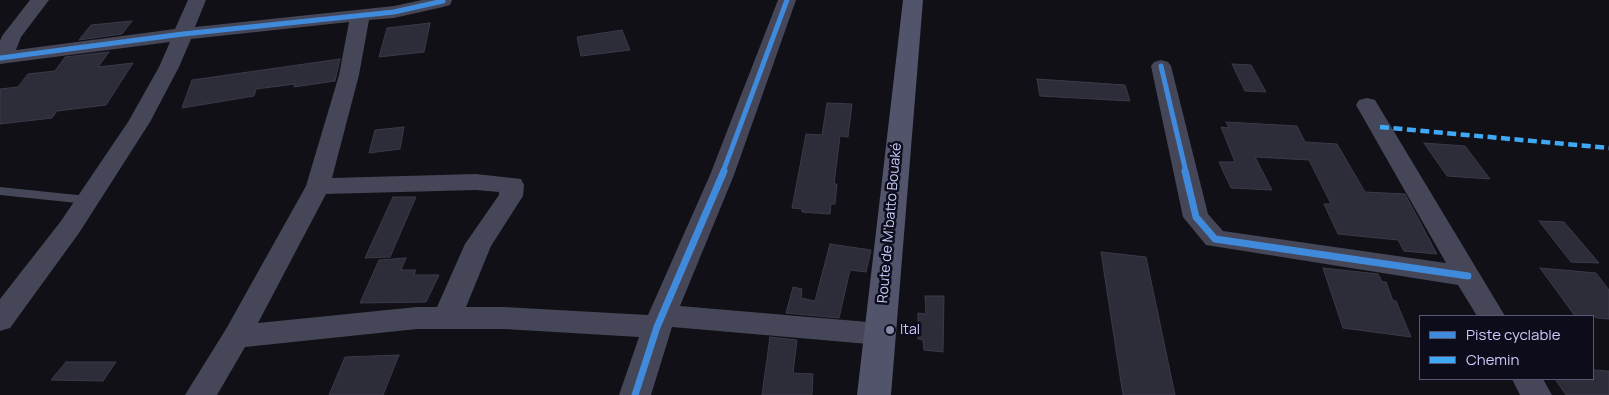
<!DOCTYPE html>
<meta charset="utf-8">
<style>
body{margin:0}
#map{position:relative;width:1609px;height:395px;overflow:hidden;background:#101016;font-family:Manrope,sans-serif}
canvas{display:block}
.legend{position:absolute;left:1419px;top:315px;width:175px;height:65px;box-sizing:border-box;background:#0c0c1a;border:1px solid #585874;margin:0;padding:6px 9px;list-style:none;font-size:15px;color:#c9cbfa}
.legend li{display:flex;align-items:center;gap:10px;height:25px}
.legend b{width:25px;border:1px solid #585874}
</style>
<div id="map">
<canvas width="1609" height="395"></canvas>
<ul class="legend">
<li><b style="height:6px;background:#408adc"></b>Piste cyclable</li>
<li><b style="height:6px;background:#3fa9f5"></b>Chemin</li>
</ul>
</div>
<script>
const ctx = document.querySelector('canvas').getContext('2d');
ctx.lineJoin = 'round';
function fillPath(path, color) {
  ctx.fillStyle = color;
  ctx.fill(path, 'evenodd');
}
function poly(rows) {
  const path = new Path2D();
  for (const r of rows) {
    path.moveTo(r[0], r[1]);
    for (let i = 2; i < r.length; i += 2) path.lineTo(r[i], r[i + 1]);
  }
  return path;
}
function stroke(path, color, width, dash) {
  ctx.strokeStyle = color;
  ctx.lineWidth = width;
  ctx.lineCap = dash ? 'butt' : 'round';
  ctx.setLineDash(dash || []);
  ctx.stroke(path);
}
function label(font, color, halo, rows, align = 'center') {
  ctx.font = font + ' Manrope,sans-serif';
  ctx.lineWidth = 5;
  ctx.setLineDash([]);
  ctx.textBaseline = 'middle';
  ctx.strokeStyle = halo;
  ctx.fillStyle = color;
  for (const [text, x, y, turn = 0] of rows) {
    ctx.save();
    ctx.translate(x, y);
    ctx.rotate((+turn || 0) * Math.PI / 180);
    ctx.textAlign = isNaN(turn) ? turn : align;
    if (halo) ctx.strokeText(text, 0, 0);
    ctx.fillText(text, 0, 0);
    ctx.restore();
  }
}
const building = poly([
 [132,21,122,34,79,40,91,25,132,21],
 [430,23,424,52,379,57,387,28,430,23],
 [622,30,630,50,581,56,577,37,622,30],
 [109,52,98,67,133,63,106,105,57,111,52,118,0,124,0,89,18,87,28,74,55,71,65,57,109,52],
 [340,59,335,81,294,87,295,84,256,89,254,96,182,108,192,80,340,59],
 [1232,64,1251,65,1266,92,1245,91,1232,64],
 [1037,79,1125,85,1130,101,1040,96,1037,79],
 [827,103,852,104,848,137,840,136,834,184,837,184,835,204,831,204,830,214,802,212,802,209,792,208,806,134,822,135,827,103],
 [1226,122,1297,126,1305,142,1337,144,1365,192,1405,194,1437,254,1404,251,1398,240,1338,234,1324,204,1331,204,1309,160,1255,157,1272,190,1231,188,1219,162,1235,162,1221,127,1229,128,1226,122],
 [404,127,400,149,369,153,375,130,404,127],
 [1424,143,1465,146,1490,179,1447,176,1424,143],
 [393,197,416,197,390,257,365,258,393,197],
 [1539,221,1564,222,1599,263,1571,262,1539,221],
 [830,244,871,250,866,272,850,270,839,318,786,313,793,287,802,289,801,298,815,301,830,244],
 [1101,252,1146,257,1175,395,1123,395,1101,252],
 [406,258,401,270,416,270,414,275,439,275,426,302,360,303,379,260,406,258],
 [1323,268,1378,274,1382,282,1386,282,1393,301,1396,301,1411,337,1343,328,1323,268],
 [1540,268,1596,273,1609,290,1609,319,1596,318,1594,316,1575,316,1540,268],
 [925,296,944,296,943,352,924,350,923,340,918,339,918,313,926,314,925,296],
 [770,337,797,340,793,373,813,374,812,395,762,395,770,337],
 [399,355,383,395,329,395,345,357,399,355],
 [66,362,116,362,103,381,51,380,66,362],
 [1593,370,1609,371,1609,395,1566,395,1555,379,1593,379,1593,370]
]);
const lane = poly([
 [0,187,87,196,93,200,87,204,0,195,0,187]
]);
const street = poly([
 [30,0,49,0,21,37,16,50,175,29,188,0,206,0,195,27,394,6,422,0,452,0,450,5,443,7,394,18,369,20,359,75,332,178,476,174,521,179,524,185,523,196,491,246,466,307,504,307,648,315,710,175,778,0,796,0,734,175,680,306,880,323,890,326,895,334,890,342,880,345,672,327,651,395,619,395,639,337,504,329,417,329,245,347,217,395,185,395,226,329,306,186,339,75,349,22,191,39,179,67,150,122,79,233,10,328,0,331,0,299,61,221,128,122,159,67,170,42,0,64,0,41,2,36,30,0],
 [476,190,499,192,499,195,465,244,437,307,417,307,258,323,326,194,476,190],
 [1161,60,1168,62,1171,66,1208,214,1223,231,1446,263,1356,105,1359,100,1367,98,1375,100,1505,316,1477,316,1458,285,1206,245,1183,217,1151,66,1154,62,1161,60],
 [1512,379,1543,379,1552,395,1520,395,1512,379]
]);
const secondary = poly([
 [903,0,923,0,891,395,857,395,903,0]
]);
const quiet = poly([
 [1380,127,1609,148]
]);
const cyclewayFar1 = poly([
 [0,58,183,34,394,12,443,1],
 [1161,66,1186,172],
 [723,172,787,0]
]);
const cycleway = poly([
 [1185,171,1196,217,1215,239,1468,276],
 [635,395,657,327,724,171]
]);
const markers = [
 [890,330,5,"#888aaa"]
];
const streetNames = [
 ["Route de M'batto Bouaké",890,223,-85]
];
const poiNames = [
 ["Ital",900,330]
];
fillPath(building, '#2d2d39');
stroke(building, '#3a3a4a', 1);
fillPath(lane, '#454657');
fillPath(street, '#454657');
fillPath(secondary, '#51546a');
stroke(quiet, '#3fa9f5', 4.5, [9, 4.5]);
stroke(cyclewayFar1, '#408adc', 5);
stroke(cycleway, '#408adc', 7);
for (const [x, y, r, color] of markers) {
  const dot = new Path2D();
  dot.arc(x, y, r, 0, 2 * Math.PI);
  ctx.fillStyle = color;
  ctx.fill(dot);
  stroke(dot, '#0c0c1a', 2);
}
label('14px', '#c9cbfa', '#0c0c1a', streetNames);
label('14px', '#c9cbfa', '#0c0c1a', poiNames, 'left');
</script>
